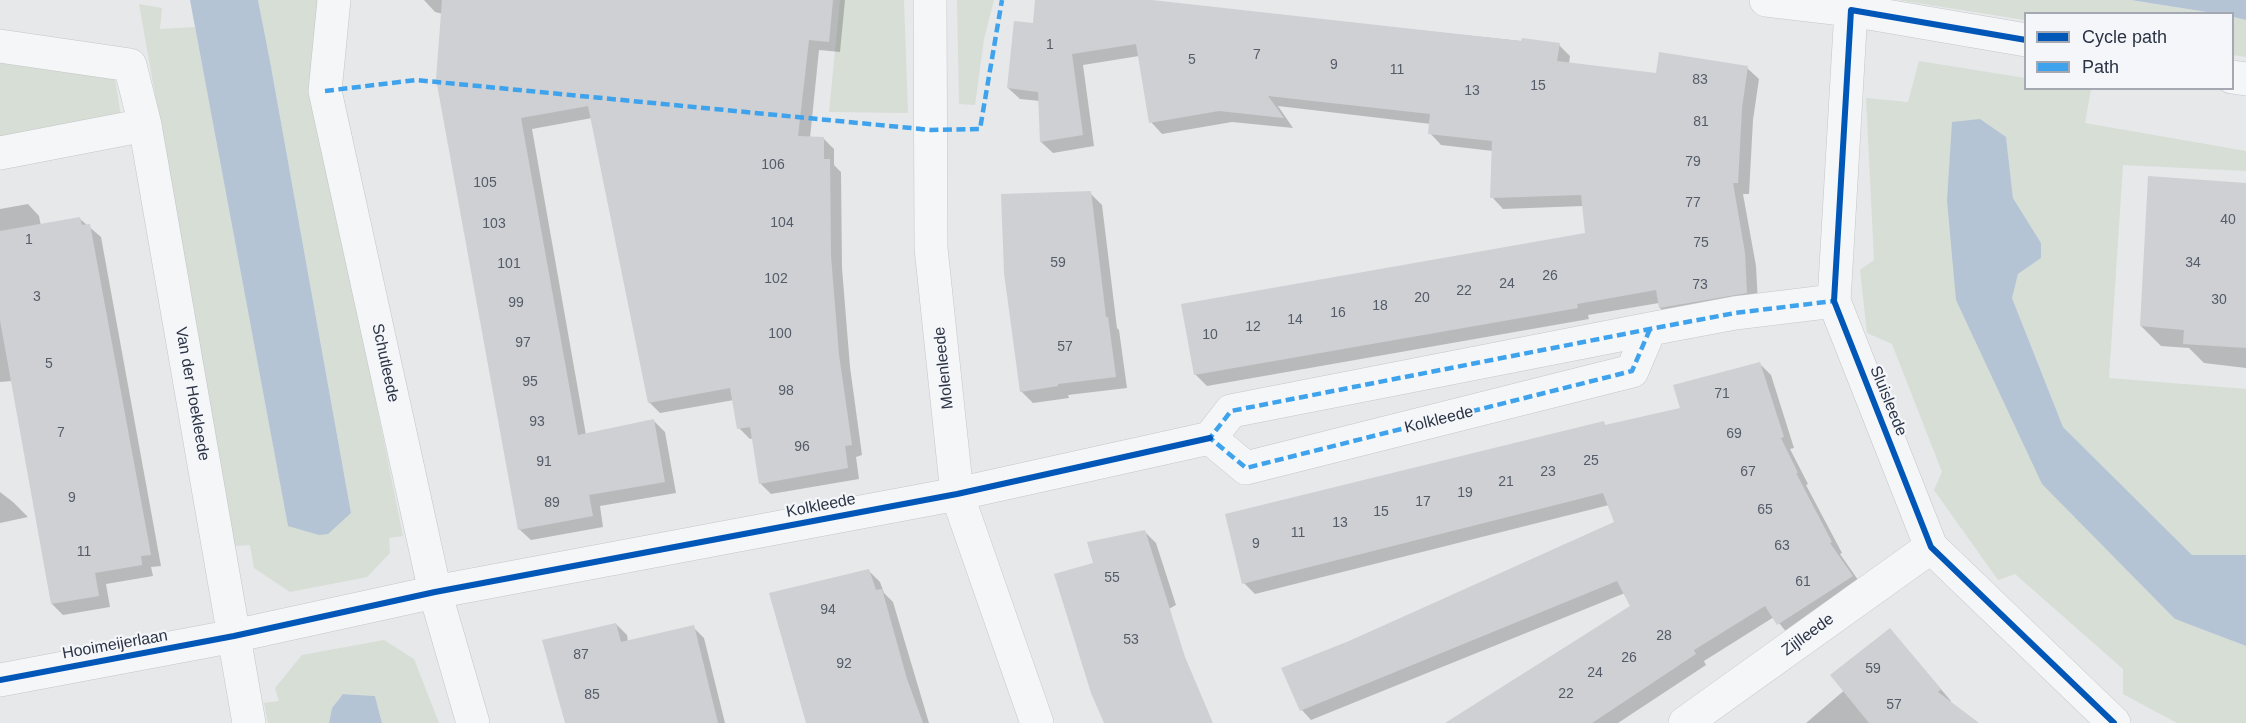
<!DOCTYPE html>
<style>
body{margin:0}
#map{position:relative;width:2246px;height:723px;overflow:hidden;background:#e6e8ea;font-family:Helvetica,sans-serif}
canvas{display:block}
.legend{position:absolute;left:2024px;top:12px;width:210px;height:78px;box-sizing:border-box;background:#f4f6f9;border:2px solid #a4a8b1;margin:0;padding:8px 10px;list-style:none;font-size:18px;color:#2b3445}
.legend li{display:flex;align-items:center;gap:12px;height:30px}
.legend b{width:30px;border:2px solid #a4a8b1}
</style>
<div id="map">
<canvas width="2246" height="723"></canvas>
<ul class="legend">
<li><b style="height:8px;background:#0057b8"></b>Cycle path</li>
<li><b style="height:8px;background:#3ea3ec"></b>Path</li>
</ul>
</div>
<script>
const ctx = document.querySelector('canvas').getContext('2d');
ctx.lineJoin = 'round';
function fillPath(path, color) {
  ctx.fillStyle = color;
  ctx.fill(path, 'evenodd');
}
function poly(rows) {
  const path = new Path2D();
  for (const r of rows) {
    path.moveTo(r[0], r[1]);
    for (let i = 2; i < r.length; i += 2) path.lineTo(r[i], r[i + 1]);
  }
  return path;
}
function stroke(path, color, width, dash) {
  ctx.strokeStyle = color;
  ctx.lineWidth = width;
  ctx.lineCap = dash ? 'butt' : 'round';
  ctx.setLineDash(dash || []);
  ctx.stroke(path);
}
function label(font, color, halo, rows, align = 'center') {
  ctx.font = font + ' Helvetica,sans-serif';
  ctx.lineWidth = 4.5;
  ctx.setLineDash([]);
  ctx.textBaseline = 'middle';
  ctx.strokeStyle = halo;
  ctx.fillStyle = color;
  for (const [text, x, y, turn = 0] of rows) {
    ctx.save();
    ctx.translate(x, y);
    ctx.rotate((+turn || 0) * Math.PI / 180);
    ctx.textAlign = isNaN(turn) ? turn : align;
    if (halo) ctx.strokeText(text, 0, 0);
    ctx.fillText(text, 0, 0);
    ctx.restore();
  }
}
const green = poly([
 [258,0,320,0,313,90,403,536,389,538,390,553,367,577,290,592,254,568,250,545,235,546,139,4,162,8,160,29,195,27,288,525,351,513,270,61],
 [840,0,904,0,908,113,829,112],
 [957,0,994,0,984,39,975,105,959,104],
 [1898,0,2131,0,2213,13,2026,14,2025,20],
 [2232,17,2246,20,2246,57,2233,55],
 [1919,61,2025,78,2026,88,2091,89,2085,123,2246,151,2246,171,2123,165,2109,378,2246,389,2246,555,2192,555,2063,427,2012,298,2018,274,2041,258,2041,243,2013,198,2006,137,1956,300,2175,619,2246,646,2246,723,2177,723,2123,694,2123,669,2015,574,1998,580,1934,490,1942,472,1892,344,1867,333,1860,270,1874,260,1866,98,1908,102],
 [0,62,114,72,124,136,0,158],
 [384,640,414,659,439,723,382,723,375,696,348,694,343,694,332,708,329,723,268,723,264,703,279,701,275,688,302,655]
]);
const water = poly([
 [190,0,258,0,270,61,351,513,328,534,319,535,288,526],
 [2131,0,2246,0,2246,20,2233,17,2232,14,2213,13],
 [1980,119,2006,137,2013,198,2041,243,2041,258,2018,274,2012,298,2063,427,2192,555,2246,555,2246,646,2175,619,2042,484,1956,300,1947,200,1952,122],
 [343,694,375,696,382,723,329,723,332,708]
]);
const shadow = poly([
 [424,0,845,0,840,52,819,50,810,138,823,138,834,149,834,165,841,172,842,268,850,367,862,455,856,457,859,479,771,494,760,483,754,438,750,439,739,428,734,400,660,413,649,402,592,118,532,129,586,435,654,421,665,432,676,493,600,506,603,527,531,540,519,529,443,14,435,12],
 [1035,0,1131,0,1559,45,1570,56,1569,64,1657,74,1747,68,1759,79,1753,120,1749,194,1743,194,1756,266,1758,304,1671,319,1660,308,1659,303,1588,315,1589,319,1207,386,1195,374,1586,234,1583,206,1503,209,1492,197,1493,151,1441,145,1430,133,1431,124,1278,106,1293,128,1232,122,1162,134,1151,122,1139,56,1083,65,1094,146,1053,153,1041,142,1040,101,1020,99,1008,88,1035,25],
 [2246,184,2246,368,2204,363,2189,348,2161,346,2141,326],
 [1090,193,1102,205,1117,328,1119,330,1127,388,1068,395,1069,398,1033,403,1021,391],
 [28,204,39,216,41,226,80,219,101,237,161,566,151,567,153,576,106,584,110,607,63,615,52,604,12,381,0,382,0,209],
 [1760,364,1771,375,1794,448,1790,449,1808,484,1806,485,1842,553,1840,554,1863,587,1789,635,1774,617,1704,661,1706,665,1618,723,1450,723,1632,607,1625,593,1311,720,1301,709,1350,642,1616,523,1609,505,1255,594,1244,583,1603,422,1606,426,1682,409],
 [0,492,13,502,28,517,0,523],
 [1144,531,1156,543,1176,605,1151,619,1209,723,1105,723,1095,564],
 [869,571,880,582,884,593,893,602,929,723,807,723,770,594],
 [616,624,627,635,628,642,693,627,704,638,725,723,566,723],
 [1901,642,1951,701,1950,703,1975,723,1806,723]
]);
const building = poly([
 [442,0,833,0,829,42,809,40,798,136,824,137,824,159,830,159,831,256,839,355,852,445,845,446,848,468,759,484,750,427,737,429,730,388,648,403,588,106,521,118,578,435,654,419,665,482,589,495,593,516,518,530,436,79],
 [1035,0,1152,0,1521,41,1522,38,1560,43,1557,61,1656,73,1659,52,1748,66,1742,108,1738,183,1733,183,1745,253,1747,293,1659,308,1656,290,1577,304,1578,308,1194,375,1181,304,1585,233,1581,195,1490,198,1492,141,1428,134,1430,114,1268,96,1284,118,1219,111,1149,123,1136,44,1072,54,1083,135,1040,142,1038,92,1007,88,1014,21,1033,23],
 [2148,176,2246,183,2246,348,2183,344,2184,330,2140,326],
 [1091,191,1106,317,1108,317,1116,377,1058,384,1058,386,1020,392,1004,273,1001,194],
 [80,217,82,225,90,224,151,555,141,556,142,565,95,573,99,596,51,604,0,320,0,231],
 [1760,362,1784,437,1781,438,1798,473,1796,473,1832,542,1830,543,1853,576,1777,625,1765,606,1694,650,1696,654,1592,723,1445,723,1630,606,1617,581,1300,711,1281,668,1349,641,1614,522,1603,493,1242,584,1225,514,1604,421,1605,425,1680,408,1673,385],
 [1145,530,1185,657,1213,723,1104,723,1091,693,1054,574,1093,563,1087,542],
 [869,569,876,590,882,589,907,679,923,723,806,723,769,593],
 [616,623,621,642,694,625,718,723,565,723,542,640],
 [1890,628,1941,689,1938,692,1979,723,1869,723,1830,675]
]);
const street = poly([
 [334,0,325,91,435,592,473,723],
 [930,0,931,248,957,494,1037,723],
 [1766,0,1851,10],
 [2026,40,1851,10,1834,301,1931,547,2114,723],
 [0,46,130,65,145,125,249,723],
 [2232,77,2246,79],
 [0,153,145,125],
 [1650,329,1632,371,1246,468,1210,438,1231,411,1650,329,1735,313,1834,301],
 [0,680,234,636,435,592,957,494,1210,438],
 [1685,723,1931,547]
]);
const quiet = poly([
 [325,91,416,80,931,130,980,129,1002,0],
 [1650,329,1632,371,1246,468,1210,438,1231,411,1650,329,1735,313,1834,301]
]);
const cycleway = poly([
 [2026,40,1851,10,1834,301,1931,547,2114,723],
 [0,680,234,636,435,592,957,494,1210,438]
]);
const numberNames = [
 ["1",1050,45],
 ["7",1257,55],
 ["5",1192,60],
 ["9",1334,65],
 ["11",1397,70],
 ["83",1700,80],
 ["15",1538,86],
 ["13",1472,91],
 ["81",1701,122],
 ["79",1693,162],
 ["106",773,165],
 ["105",485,183],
 ["77",1693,203],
 ["40",2228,220],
 ["104",782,223],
 ["103",494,224],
 ["1",29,240],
 ["75",1701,243],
 ["59",1058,263],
 ["34",2193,263],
 ["101",509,264],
 ["26",1550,276],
 ["102",776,279],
 ["24",1507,284],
 ["73",1700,285],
 ["22",1464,291],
 ["3",37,297],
 ["20",1422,298],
 ["30",2219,300],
 ["99",516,303],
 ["18",1380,306],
 ["16",1338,313],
 ["14",1295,320],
 ["12",1253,327],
 ["100",780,334],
 ["10",1210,335],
 ["97",523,343],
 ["57",1065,347],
 ["5",49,364],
 ["95",530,382],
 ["98",786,391],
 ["71",1722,394],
 ["93",537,422],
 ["7",61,433],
 ["69",1734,434],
 ["96",802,447],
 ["25",1591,461],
 ["91",544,462],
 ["23",1548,472],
 ["67",1748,472],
 ["21",1506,482],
 ["19",1465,493],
 ["9",72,498],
 ["17",1423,502],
 ["89",552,503],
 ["65",1765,510],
 ["15",1381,512],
 ["13",1340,523],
 ["11",1298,533],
 ["9",1256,544],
 ["63",1782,546],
 ["11",84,552],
 ["55",1112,578],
 ["61",1803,582],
 ["94",828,610],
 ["28",1664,636],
 ["53",1131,640],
 ["87",581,655],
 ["26",1629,658],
 ["92",844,664],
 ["59",1873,669],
 ["24",1595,673],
 ["22",1566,694],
 ["85",592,695],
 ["57",1894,705]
];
const streetNames = [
 ["Schutleede",385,363,78],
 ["Molenleede",944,368,-96],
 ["Van der Hoekleede",192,394,80],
 ["Sluisleede",1888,401,68],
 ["Kolkleede",1439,420,-14],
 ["Kolkleede",821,506,-11],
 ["Zijlleede",1808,635,-36],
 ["Hooimeijerlaan",115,645,-10]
];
fillPath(green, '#d6ded6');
fillPath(water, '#b4c4d5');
fillPath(shadow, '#0003');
fillPath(building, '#ced0d3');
stroke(street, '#c4c6c8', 34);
stroke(street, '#f5f6f7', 33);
stroke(quiet, '#3ea3ec', 4.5, [9, 4.5]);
stroke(cycleway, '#0057b8', 6);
label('14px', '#545c69', null, numberNames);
label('16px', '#2b3445', '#f4f6f9', streetNames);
</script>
